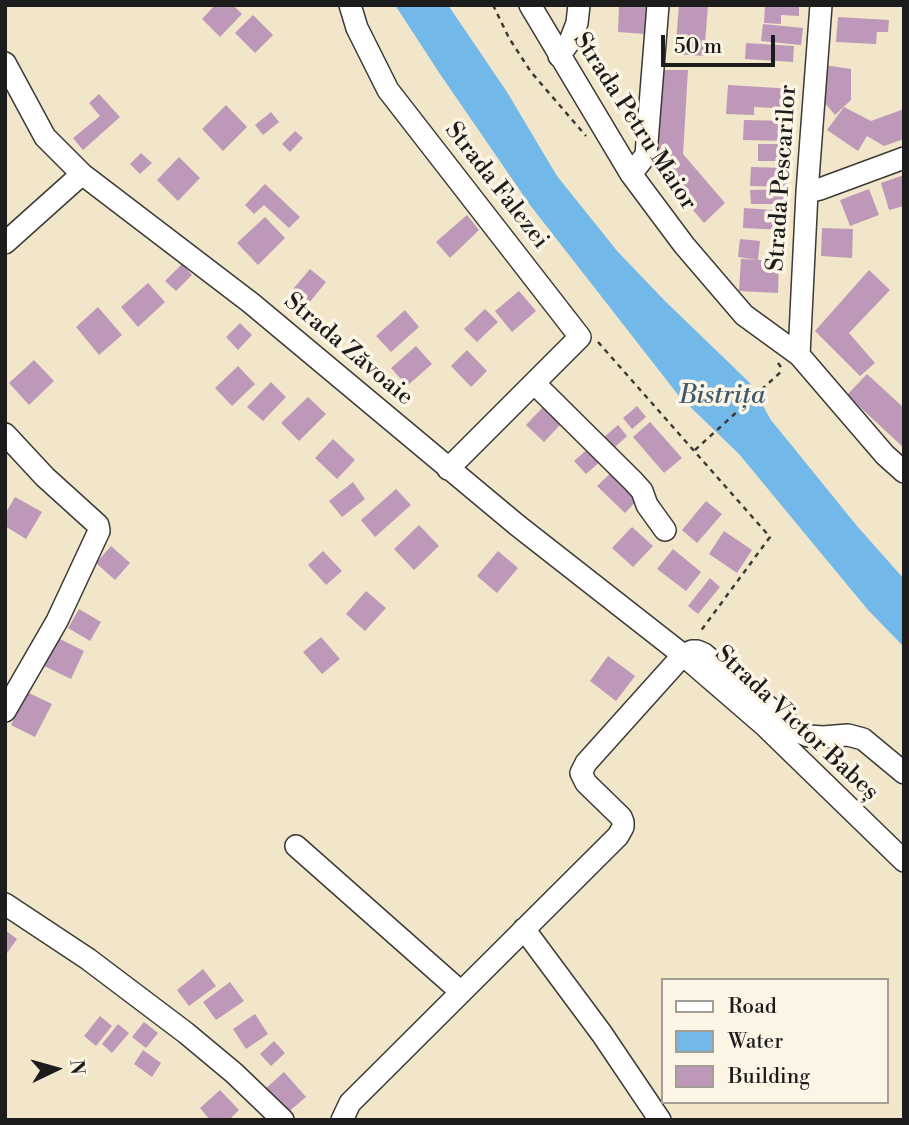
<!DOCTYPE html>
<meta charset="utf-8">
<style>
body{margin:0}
#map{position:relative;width:909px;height:1125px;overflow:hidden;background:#f1e6c9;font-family:"Libre Bodoni",serif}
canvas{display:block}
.frame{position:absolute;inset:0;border:7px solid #1c1c1c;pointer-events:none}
.legend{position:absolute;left:661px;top:978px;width:228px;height:126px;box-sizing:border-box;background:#fcf5e5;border:2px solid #a29e95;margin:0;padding:9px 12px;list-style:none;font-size:21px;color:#1c1c1c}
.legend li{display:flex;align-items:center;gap:14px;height:35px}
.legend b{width:35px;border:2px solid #a29e95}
.north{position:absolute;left:21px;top:1034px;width:70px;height:70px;-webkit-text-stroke:5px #fcf5e5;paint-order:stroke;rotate:85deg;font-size:19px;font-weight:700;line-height:28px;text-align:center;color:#1c1c1c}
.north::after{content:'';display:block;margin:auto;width:24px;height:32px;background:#1c1c1c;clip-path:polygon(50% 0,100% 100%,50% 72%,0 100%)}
.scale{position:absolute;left:661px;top:35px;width:114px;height:32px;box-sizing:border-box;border:4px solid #1c1c1c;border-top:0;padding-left:9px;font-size:21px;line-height:24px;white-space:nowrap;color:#1c1c1c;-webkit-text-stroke:5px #fcf5e5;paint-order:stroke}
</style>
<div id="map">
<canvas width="909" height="1125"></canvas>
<div class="frame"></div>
<ul class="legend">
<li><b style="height:9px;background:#fff"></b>Road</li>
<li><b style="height:19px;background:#72b9e9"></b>Water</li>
<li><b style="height:19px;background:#be98b8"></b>Building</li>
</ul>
<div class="north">N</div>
<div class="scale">50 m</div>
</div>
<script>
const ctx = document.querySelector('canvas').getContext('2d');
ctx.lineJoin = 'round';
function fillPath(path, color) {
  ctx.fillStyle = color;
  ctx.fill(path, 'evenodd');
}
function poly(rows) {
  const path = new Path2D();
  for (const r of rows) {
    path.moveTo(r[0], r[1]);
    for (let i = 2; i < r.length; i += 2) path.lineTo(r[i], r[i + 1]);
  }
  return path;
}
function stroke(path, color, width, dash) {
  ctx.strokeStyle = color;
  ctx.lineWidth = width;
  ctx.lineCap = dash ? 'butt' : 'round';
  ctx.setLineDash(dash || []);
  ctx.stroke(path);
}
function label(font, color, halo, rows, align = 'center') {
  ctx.font = font + ' "Libre Bodoni",serif';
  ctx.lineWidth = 7;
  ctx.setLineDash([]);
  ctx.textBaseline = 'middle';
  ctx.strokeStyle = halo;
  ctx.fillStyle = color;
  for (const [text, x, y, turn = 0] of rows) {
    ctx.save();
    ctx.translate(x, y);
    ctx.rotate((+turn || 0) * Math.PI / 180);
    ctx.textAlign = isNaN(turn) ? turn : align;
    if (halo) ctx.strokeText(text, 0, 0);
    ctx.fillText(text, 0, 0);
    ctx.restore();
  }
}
const water = poly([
 [395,5,448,5,507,92,557,176,618,252,665,301,750,383,771,420,857,526,904,579,904,647,868,610,739,454,679,396,530,205,440,74]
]);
const building = poly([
 [215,5,233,5,242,14,220,37,202,19],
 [619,5,648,5,646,34,618,32],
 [679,5,708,5,704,56,675,54],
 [765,5,799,5,799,16,781,15,781,24,764,23],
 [253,15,273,35,255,53,235,33],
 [838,17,889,20,888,32,877,32,876,44,836,42],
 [763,24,803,28,801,45,761,41],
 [746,43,794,46,793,62,745,59],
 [824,65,851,69,851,100,835,115,823,101],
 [660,70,688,70,683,154,725,203,704,223,661,172,661,152,656,151],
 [728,85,794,89,792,109,754,107,754,115,726,114],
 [99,94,120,117,83,150,73,138,100,116,89,103],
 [226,105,247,127,223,151,202,129],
 [844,107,871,121,904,109,904,139,884,146,867,136,858,151,827,130],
 [271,112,279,122,263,135,255,125],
 [744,120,790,121,789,141,743,140],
 [295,131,303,138,290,152,282,144],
 [758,144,789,144,789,161,758,161],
 [141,153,152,163,140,174,130,164],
 [179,157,200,178,178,201,157,180],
 [751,167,788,168,787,187,750,186],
 [904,175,904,206,889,210,881,183],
 [265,184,300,217,289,228,264,205,254,214,245,205],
 [787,189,787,204,751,204,750,190],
 [869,189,879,215,850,226,840,200],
 [744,208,786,211,785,230,743,228],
 [467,215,479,230,450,258,436,242],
 [265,217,285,238,258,265,237,243],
 [822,228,853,229,852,258,821,256],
 [740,239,760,241,758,260,738,257],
 [741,259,779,261,778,293,739,291],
 [182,264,192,275,176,291,165,281],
 [310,269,326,282,309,303,293,289],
 [869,270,890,290,849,333,875,363,860,376,815,331],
 [148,283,165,302,138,327,121,307],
 [519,291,536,311,512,332,495,311],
 [98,307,122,335,99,355,76,327],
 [485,309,498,322,477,342,464,329],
 [405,310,419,327,391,352,376,336],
 [240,323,252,335,238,350,226,337],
 [416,346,432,364,407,386,391,368],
 [467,350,487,371,471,387,451,366],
 [34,360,54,381,29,405,9,383],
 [238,366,255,384,232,406,215,388],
 [867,374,904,408,904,448,847,395],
 [271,382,286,397,263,421,247,407],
 [308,397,326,414,299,441,281,423],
 [637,406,646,417,632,429,623,418],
 [543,407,561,424,544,442,526,425],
 [650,422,682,458,664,473,633,437],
 [618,425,627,436,614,448,604,437],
 [333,439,355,460,337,479,315,458],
 [590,447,602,460,586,474,574,461],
 [614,470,640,497,625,513,597,486],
 [353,482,365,499,342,517,329,501],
 [396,489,411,505,375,537,361,520],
 [15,497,42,512,26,539,5,526,5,514],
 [706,501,722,514,697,543,682,530],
 [419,525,439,546,414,570,394,549],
 [632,527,653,546,633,567,612,548],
 [724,531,752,550,737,573,709,554],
 [111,546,130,563,115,580,96,563],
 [673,549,701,572,686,591,657,569],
 [323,551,342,571,326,585,308,565],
 [498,551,518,568,497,593,477,576],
 [710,578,720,587,698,614,688,606],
 [366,591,386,608,365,631,346,614],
 [79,609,101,622,90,641,68,628],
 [56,637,84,651,71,679,42,665],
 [321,637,340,659,322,674,303,652],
 [608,656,635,676,616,701,590,681],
 [27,692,52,704,35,737,11,725],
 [5,930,17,939,5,956],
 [203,969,216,986,189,1006,177,990],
 [230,982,244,1001,216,1020,203,1002],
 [255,1014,268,1034,246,1049,233,1029],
 [100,1016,112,1026,96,1046,84,1036],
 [144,1022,158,1033,146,1048,132,1037],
 [118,1024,129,1033,112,1053,102,1044],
 [274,1041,285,1053,271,1066,260,1054],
 [143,1050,161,1063,152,1077,134,1064],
 [284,1072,306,1097,286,1114,265,1089],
 [220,1090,239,1110,229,1120,210,1120,200,1108]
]);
const path = poly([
 [493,5,509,38,531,72,586,136],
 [598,342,770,537,700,632],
 [778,363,783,370],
 [695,450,783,370]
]);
const minor = poly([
 [350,5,357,28,388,90,580,337,448,469],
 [530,5,631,174,684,245,744,315,799,355,885,455,904,472],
 [559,56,570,41,577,23,579,5],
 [5,63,45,137,82,174,251,303,517,525,683,655,764,725,904,861],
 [631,174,646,155,658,5],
 [807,192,820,189,904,158],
 [5,243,82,174],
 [799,355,807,192,821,5],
 [534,383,633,481,642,491,647,505,665,530],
 [5,434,45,477,98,525,99,531,57,621,5,711],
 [296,846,461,992],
 [5,904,88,959,186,1033,234,1073,283,1120],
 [524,929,602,1034,660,1120],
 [342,1120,350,1103,618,836,623,827,623,822,621,817,586,783,581,773,586,763,683,655,692,651,697,651,704,654,799,732,808,736,823,737,848,735,863,739,904,773]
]);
const streetNames = [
 ["Strada Petru Maior",634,122,57],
 ["Strada Pescarilor",783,178,-86],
 ["Strada Falezei",496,186,52],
 ["Strada Zăvoaie",348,350,40],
 ["Strada Victor Babeș",796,724,43]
];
const waterNames = [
 ["Bistrița",722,397]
];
fillPath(water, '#72b9e9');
fillPath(building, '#be98b8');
stroke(minor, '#3c3a36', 24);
stroke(path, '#3c3a36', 2.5, [5, 5]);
stroke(minor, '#fff', 21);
label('24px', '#1c1c1c', '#fcf5e5', streetNames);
label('italic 26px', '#3e5b6e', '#fcf5e5', waterNames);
</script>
